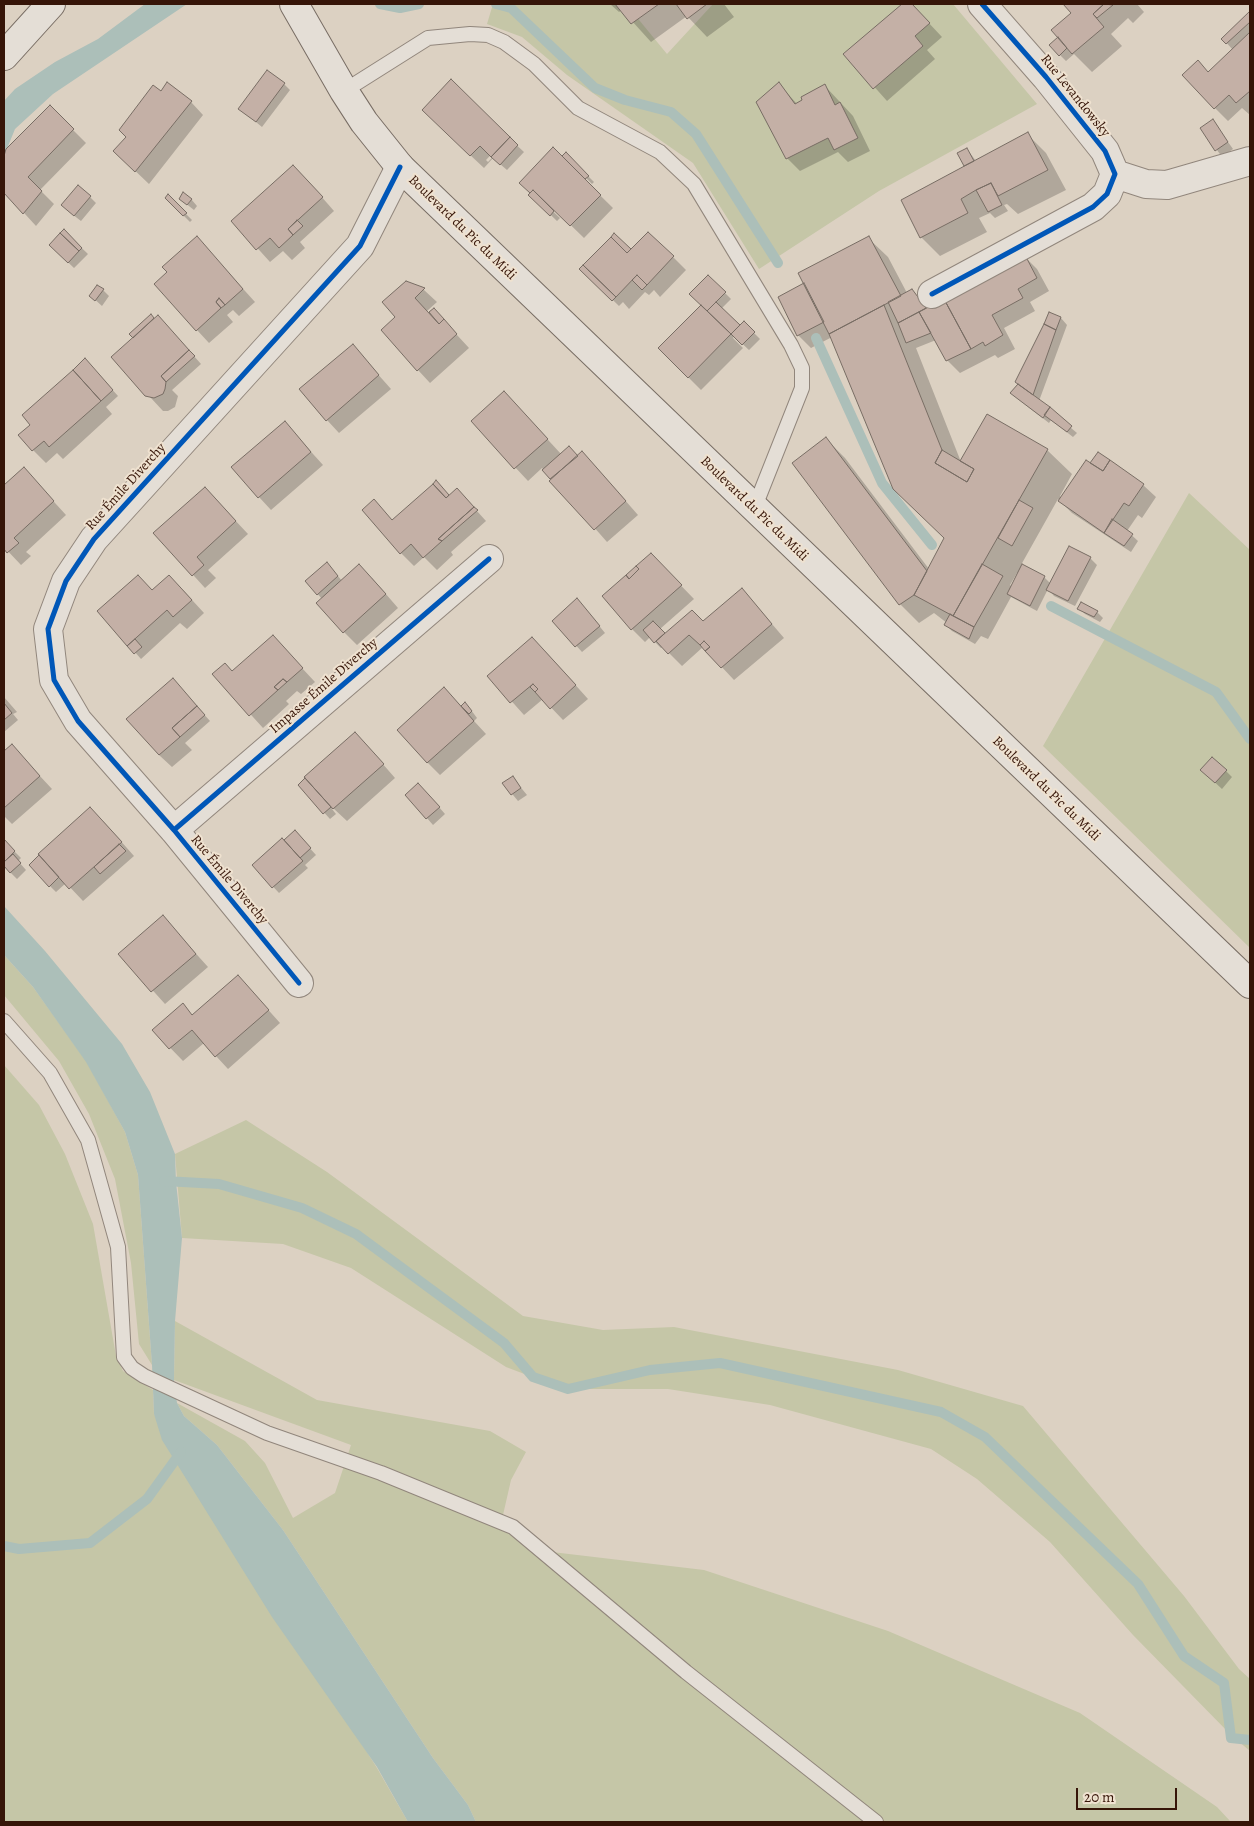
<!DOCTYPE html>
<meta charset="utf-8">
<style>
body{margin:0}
#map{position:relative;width:1254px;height:1826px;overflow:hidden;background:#dcd1c2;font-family:Alegreya,serif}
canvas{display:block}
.frame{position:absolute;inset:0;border:5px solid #361508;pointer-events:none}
.scale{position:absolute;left:1076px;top:1788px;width:101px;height:22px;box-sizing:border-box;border:2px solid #361508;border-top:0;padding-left:6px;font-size:15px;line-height:18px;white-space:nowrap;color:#361508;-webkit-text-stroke:4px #efe2d0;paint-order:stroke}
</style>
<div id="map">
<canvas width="1254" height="1826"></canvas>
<div class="frame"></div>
<div class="scale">20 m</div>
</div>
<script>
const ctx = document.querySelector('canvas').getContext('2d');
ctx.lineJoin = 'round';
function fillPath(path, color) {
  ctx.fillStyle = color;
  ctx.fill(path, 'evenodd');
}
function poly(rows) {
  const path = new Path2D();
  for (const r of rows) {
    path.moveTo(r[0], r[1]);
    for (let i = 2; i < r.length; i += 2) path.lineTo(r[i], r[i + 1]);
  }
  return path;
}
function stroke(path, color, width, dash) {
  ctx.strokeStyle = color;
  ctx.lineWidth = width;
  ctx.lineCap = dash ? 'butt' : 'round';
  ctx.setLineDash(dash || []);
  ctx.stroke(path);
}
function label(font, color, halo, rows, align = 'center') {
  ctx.font = font + ' Alegreya,serif';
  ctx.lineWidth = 4;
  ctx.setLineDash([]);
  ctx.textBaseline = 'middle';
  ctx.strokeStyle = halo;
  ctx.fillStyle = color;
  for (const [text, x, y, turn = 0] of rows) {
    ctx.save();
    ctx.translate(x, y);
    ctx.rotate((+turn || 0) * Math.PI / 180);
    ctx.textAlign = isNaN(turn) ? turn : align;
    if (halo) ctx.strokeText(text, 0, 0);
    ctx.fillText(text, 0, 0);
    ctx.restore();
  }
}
const green = poly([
 [493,4,618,4,635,15,667,54,713,4,953,4,1037,104,879,191,759,269,693,163,567,75,522,37,487,24],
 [1189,493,1250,550,1250,948,1043,746],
 [4,955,33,987,87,1062,125,1132,138,1175,152,1365,139,1344,131,1263,115,1179,89,1114,59,1061,4,995],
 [4,1065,39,1105,65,1154,93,1224,116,1356,123,1371,153,1390,154,1414,377,1768,408,1822,4,1822],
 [246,1120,327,1172,523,1316,603,1330,674,1327,898,1370,1023,1406,1184,1596,1239,1669,1250,1679,1250,1751,1231,1735,1133,1635,1050,1542,977,1479,931,1449,770,1405,668,1389,564,1389,506,1367,351,1268,283,1244,182,1238,175,1154],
 [175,1321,317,1400,490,1431,526,1452,511,1480,500,1528,552,1552,704,1570,888,1631,1080,1713,1217,1807,1231,1822,476,1822,468,1805,433,1758,283,1530,217,1445,184,1416,177,1403,245,1441,265,1463,293,1518,335,1493,351,1445,174,1380]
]);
const water = poly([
 [145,4,187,4,53,94,15,129,4,156,4,101,15,89,55,62,98,39],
 [4,906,45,951,122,1044,150,1092,175,1154,176,1182,182,1238,175,1321,174,1380,177,1403,184,1416,217,1445,283,1530,433,1758,468,1805,476,1822,408,1822,377,1767,272,1617,162,1440,154,1414,152,1365,138,1175,125,1132,86,1062,33,987,4,955]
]);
const shadow = poly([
 [610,4,724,4,734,17,707,37,687,16,651,42,622,10,619,12],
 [904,4,911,4,942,37,927,50,935,59,887,101,845,54],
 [1065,4,1137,4,1144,12,1133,23,1128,18,1111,34,1122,46,1092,72,1074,54,1066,61,1060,55,1059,38,1072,13],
 [1250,13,1250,115,1242,108,1228,121,1215,108,1209,73,1233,50,1223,39],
 [284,84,290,90,262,127,240,109],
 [779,84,797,104,825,86,853,116,870,151,848,162,838,152,800,171,787,158],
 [161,93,191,102,203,115,149,184,128,164,128,137],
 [50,107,86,143,40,190,54,204,36,226,4,191,4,160,7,149],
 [1213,121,1233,149,1222,157,1202,129],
 [436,123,508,137,486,160,488,162,510,139,524,152,507,170,493,158,484,168],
 [1027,134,1046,153,1066,190,1018,214,1007,204,1004,205,1008,211,995,218,990,213,979,218,987,232,940,256,921,237,966,167,959,154,967,149,976,161],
 [553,149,613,208,584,238,548,203,546,205,560,218,557,221,530,195],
 [566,154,594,182,592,184,564,156],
 [306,179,334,211,300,242,305,248,292,260,283,251,270,262,233,221],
 [168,196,192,220,190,222,166,198],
 [90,197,96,203,81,221,68,211],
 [180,199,191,199,197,206,194,210],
 [64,231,88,254,74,268,50,245],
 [649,233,686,270,660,297,654,290,649,295,645,292,629,309,623,302,619,306,581,269,614,235,631,251],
 [197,238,255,302,239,316,233,310,227,315,233,322,209,343,197,330,169,273],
 [868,238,888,257,907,293,918,297,927,309,1024,256,1037,269,1049,291,1030,302,1035,311,1004,328,1015,349,998,358,995,355,960,373,947,360,936,340,916,348,961,462,1047,450,1072,474,1060,496,1061,498,1143,485,1156,497,1142,518,1138,515,1127,531,1138,541,1131,552,1072,513,1058,499,1021,565,1044,577,1051,584,1070,548,1091,559,1097,565,1075,606,1054,596,1048,589,1037,611,1011,597,988,639,981,636,975,644,952,631,946,625,947,623,934,613,919,623,900,604,826,439,845,458,929,569,945,538,832,337,811,348,798,335,805,284],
 [1017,573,1019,574,1012,587,1010,585],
 [708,276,731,299,722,308,740,326,744,323,760,339,749,350,734,336,733,338,743,348,701,390,659,348,702,305],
 [406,282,424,290,437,302,427,311,430,314,434,310,469,348,430,383,418,370,397,318],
 [103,290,109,296,102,306,91,296],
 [1050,313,1061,318,1067,325,1039,401,1077,433,1073,437,1051,420,1049,423,1018,399,1019,384],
 [151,316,171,330,201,364,172,390,178,396,175,407,168,411,163,411,113,357,135,338],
 [352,345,391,389,339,433,327,420],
 [91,366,118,396,106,407,112,414,63,459,57,453,46,463,33,450],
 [504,392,561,454,578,457,595,466,638,515,607,542,542,468,528,481,472,421],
 [285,423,323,465,271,510,259,497],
 [24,469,66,515,26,552,31,556,21,565,4,547,4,487],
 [436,482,450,496,457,489,486,521,451,552,453,555,437,570,424,557,414,566,401,553,393,521],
 [217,501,248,534,208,570,216,578,205,588,155,533],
 [664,568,694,599,660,629,665,635,703,622,742,589,784,638,734,680,703,647,682,666,663,647,661,648,650,637,645,642,632,629],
 [333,570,342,581,372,578,398,608,357,645,344,632,322,599,307,582],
 [182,589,204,613,187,629,180,623,141,659,99,611,152,591],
 [583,606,605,633,582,652,554,621],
 [1079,608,1097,612,1103,618,1100,622,1085,614],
 [273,637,315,682,301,694,297,691,286,701,289,704,263,728,214,674,233,673],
 [545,651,588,699,563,720,543,699,524,715,489,676],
 [173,680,210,721,185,743,192,750,172,767,159,755],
 [444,689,462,707,465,704,471,710,477,718,474,721,486,734,440,775,427,762],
 [4,697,17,712,13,714,18,720,4,732],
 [12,746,52,789,12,824,4,816,4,753],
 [368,747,395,778,347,821,333,808,332,809,336,814,330,819,299,785],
 [1226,771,1232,777,1222,789,1208,776],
 [513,778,527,795,518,801,504,784],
 [425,791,445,814,433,825,407,795],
 [103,821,134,856,83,901,66,883,56,892,50,886],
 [295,832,316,855,305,865,308,868,279,893,253,865],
 [4,841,21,858,18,861,26,870,17,879,4,866],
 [163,917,208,967,165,1004,120,954],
 [238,976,280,1023,228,1069,204,1043,183,1061,154,1031,183,1005,193,1016]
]);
const stream = poly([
 [380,4,400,8,419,4],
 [496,4,511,8,595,88,625,100,671,112,696,134,778,263],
 [816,338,882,483,932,545],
 [1051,606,1216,692,1250,739],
 [164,1181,219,1184,302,1208,356,1234,504,1343,533,1377,568,1389,650,1370,720,1363,941,1412,985,1437,1138,1584,1184,1656,1224,1683,1231,1738,1250,1740],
 [4,1546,19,1549,90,1543,147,1499,181,1452]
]);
const building = poly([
 [615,4,659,4,631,24,615,4],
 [676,4,707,4,687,19,676,4],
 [902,4,912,4,930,23,915,36,923,46,873,89,843,54,902,4],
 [1063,4,1104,4,1093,14,1104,27,1072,54,1051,30,1071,13,1063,4],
 [1104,4,1113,5,1097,18,1093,14,1104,4],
 [1250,11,1250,22,1226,44,1221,39,1250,11],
 [1250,32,1250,91,1236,103,1229,95,1214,109,1182,75,1198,60,1208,72,1250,32],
 [1058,37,1067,48,1059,56,1049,45,1058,37],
 [267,70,285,83,256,122,238,109,267,70],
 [451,79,510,137,491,157,480,146,470,156,422,110,451,79],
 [167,82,192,101,135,172,113,151,126,137,119,130,153,85,161,91,167,82],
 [779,82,795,104,802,100,801,97,825,84,835,105,840,102,858,138,834,150,828,138,786,159,756,102,779,82],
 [50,105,74,129,28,177,42,191,23,214,4,193,4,156,6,149,50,105],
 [1213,119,1228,142,1215,151,1200,128,1213,119],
 [1028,132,1048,170,998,196,991,183,976,190,961,199,968,213,920,238,901,200,1028,132],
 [510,137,518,145,500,165,491,157,510,137],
 [553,147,601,195,570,226,533,190,530,193,519,183,553,147],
 [967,148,974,161,964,166,957,153,967,148],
 [566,152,589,176,585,179,562,156,566,152],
 [293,165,323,197,288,229,293,235,279,248,270,238,256,250,231,221,293,165],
 [991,183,1002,205,988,212,976,190,991,183],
 [78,185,91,196,74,216,61,205,78,185],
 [533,190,554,211,550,216,528,195,533,190],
 [183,192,192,199,187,205,179,199,183,192],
 [168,194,187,213,183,216,165,198,168,194],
 [297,220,303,226,293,235,288,229,297,220],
 [64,229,82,248,79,251,60,233,64,229],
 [648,232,674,256,647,285,637,275,616,297,583,265,611,237,627,253,648,232],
 [60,233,79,251,68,263,49,245,60,233],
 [614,233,631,249,627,253,611,237,614,233],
 [197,236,243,289,225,305,219,298,216,302,221,308,196,331,154,284,167,272,162,267,197,236],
 [869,236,901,296,829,334,798,273,869,236],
 [1025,255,1037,278,1018,289,1023,298,992,315,1003,335,985,346,983,342,971,349,944,299,1025,255],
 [583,265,616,297,612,301,579,269,583,265],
 [637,275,647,285,642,290,632,280,637,275],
 [708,275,726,292,707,311,689,294,708,275],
 [406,281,425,288,415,298,439,324,444,319,457,334,417,371,381,330,395,317,382,302,406,281],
 [804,283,824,322,797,336,778,297,804,283],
 [97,285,104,289,95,301,89,296,97,285],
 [912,289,926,308,898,323,888,302,912,289],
 [219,298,225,305,221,308,216,302,219,298],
 [944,299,971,349,946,361,919,312,944,299],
 [716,302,740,325,731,334,707,311,716,302],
 [701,305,731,334,688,378,658,348,701,305],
 [884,305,942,450,935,463,967,482,974,469,960,461,987,414,1048,449,953,616,914,595,944,538,893,489,829,334,884,305],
 [434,308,444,319,439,324,429,312,434,308],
 [919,312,931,333,906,343,898,323,919,312],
 [1049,312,1061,317,1056,330,1044,324,1049,312],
 [151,314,154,318,133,338,129,334,151,314],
 [158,315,189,350,161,376,166,382,165,389,163,394,154,398,145,396,111,357,158,315],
 [744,321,755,332,742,345,731,334,744,321],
 [1044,324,1056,330,1033,395,1015,382,1044,324],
 [353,344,379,375,326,421,299,389,353,344],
 [189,350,195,356,166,382,161,376,189,350],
 [85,358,113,390,101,401,73,370,85,358],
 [73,370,101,401,49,447,44,441,32,451,18,435,30,425,22,415,73,370],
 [1018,384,1050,407,1043,418,1010,393,1018,384],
 [504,391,548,439,514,469,471,421,504,391],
 [1050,407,1072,426,1067,432,1044,415,1050,407],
 [285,421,311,452,258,498,231,467,285,421],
 [826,437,927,571,914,595,899,605,792,463,826,437],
 [569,446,578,456,550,479,542,470,569,446],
 [942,450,974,469,967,482,935,463,942,450],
 [582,451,626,501,594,530,549,481,582,451],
 [1098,452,1110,460,1103,471,1090,463,1098,452],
 [1086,460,1103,471,1110,460,1144,484,1129,506,1124,503,1104,533,1058,501,1086,460],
 [24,467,54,501,14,538,19,543,7,553,4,549,4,485,24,467],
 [436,480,449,495,446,498,433,484,436,480],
 [433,484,446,498,457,488,474,507,438,539,442,541,423,558,411,544,400,554,362,510,374,499,392,520,433,484],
 [205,487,236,521,197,557,204,565,192,576,153,533,205,487],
 [1019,500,1033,508,1012,546,998,538,1019,500],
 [474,507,478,510,442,541,438,539,474,507],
 [1112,519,1133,534,1124,546,1104,533,1112,519],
 [1069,546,1091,557,1068,601,1046,590,1069,546],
 [651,553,682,585,631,630,602,596,626,575,629,579,639,569,636,566,651,553],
 [327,562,338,576,317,595,305,581,327,562],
 [359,564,386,594,343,633,316,603,359,564],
 [982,564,1003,576,974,627,953,616,982,564],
 [1022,564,1045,576,1030,606,1007,594,1022,564],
 [636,566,639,569,629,579,626,575,636,566],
 [138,575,152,590,169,575,192,600,173,617,167,610,127,646,97,611,138,575],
 [742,588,772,624,721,668,705,651,710,647,704,641,700,645,689,635,668,654,656,641,692,610,703,621,742,588],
 [577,598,600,626,575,647,552,621,577,598],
 [1081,602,1098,611,1094,617,1077,609,1081,602],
 [950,614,974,627,969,639,944,625,950,614],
 [653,621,665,633,654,643,643,630,653,621],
 [273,635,303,668,287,682,283,679,274,687,278,690,249,716,212,674,225,663,232,671,273,635],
 [532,637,576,685,550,709,535,692,538,689,533,684,510,703,487,676,532,637],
 [135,639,142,647,134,654,127,646,135,639],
 [704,641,710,647,705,651,700,645,704,641],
 [173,678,197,706,172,728,180,737,159,755,126,719,173,678],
 [283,679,287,682,278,690,274,687,283,679],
 [533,684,538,689,535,692,530,687,533,684],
 [444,687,474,721,427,763,397,730,444,687],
 [465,702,472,711,469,714,461,706,465,702],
 [4,703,12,713,4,720,4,703],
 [197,706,205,715,180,737,172,728,197,706],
 [355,732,384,764,333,809,304,777,355,732],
 [12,744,40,776,4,808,4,751,12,744],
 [1212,757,1227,770,1215,783,1200,770,1212,757],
 [513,776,521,788,511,795,502,783,513,776],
 [305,778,331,807,323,814,298,785,305,778],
 [418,783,440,807,426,819,405,795,418,783],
 [90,807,122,842,69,889,38,854,90,807],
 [295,830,311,848,300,858,284,840,295,830],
 [282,838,303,861,272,888,252,865,282,838],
 [4,839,15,851,4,862,4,839],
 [119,844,126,851,100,874,94,867,119,844],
 [13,854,21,863,10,873,4,866,4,862,13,854],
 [39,855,59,877,49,887,29,865,39,855],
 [163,915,196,954,151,992,118,954,163,915],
 [238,975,269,1010,215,1057,192,1030,169,1049,152,1030,183,1003,192,1015,238,975]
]);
const service = poly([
 [344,91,428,38,470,34,488,35,504,42,534,64,578,108,660,152,694,184,791,345,802,368,802,388,754,509],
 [4,1021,50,1073,88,1140,118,1247,124,1357,132,1368,144,1376,267,1433,381,1473,513,1527,686,1672,876,1822]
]);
const minor = poly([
 [1115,174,1146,184,1167,185,1250,161],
 [932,294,1093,207,1107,194,1115,174,1105,151,1046,77,982,4],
 [174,830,489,559],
 [299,983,174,830,78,721,54,680,48,629,66,581,94,539,360,246,400,167]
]);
const secondary = poly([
 [294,4,344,91,364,122,400,167,1250,984],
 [4,56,51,4]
]);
const cycleway = poly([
 [932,294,1093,207,1107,194,1115,174,1105,151,1046,77,982,4],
 [174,830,489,559],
 [299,983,174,830,78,721,54,680,48,629,66,581,94,539,360,246,400,167]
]);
const streetNames = [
 ["Rue Levandowsky",1075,96,51],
 ["Boulevard du Pic du Midi",462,228,44],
 ["Rue Émile Diverchy",126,487,-48],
 ["Boulevard du Pic du Midi",754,509,44],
 ["Impasse Émile Diverchy",324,686,-41],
 ["Boulevard du Pic du Midi",1046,789,44],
 ["Rue Émile Diverchy",229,880,50]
];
fillPath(green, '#c5c6a7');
fillPath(water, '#acbfb9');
fillPath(shadow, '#0003');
stroke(stream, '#acbfb9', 10);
fillPath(building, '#c4b0a6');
stroke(building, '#786d64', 1);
stroke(service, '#91867c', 16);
stroke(minor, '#91867c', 30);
stroke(secondary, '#786d64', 30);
stroke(service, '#e4ded6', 14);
stroke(minor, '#e4ded6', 28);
stroke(secondary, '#e4ded6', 28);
stroke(cycleway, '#0057b8', 5);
label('14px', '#361508', '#efe2d0', streetNames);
</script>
